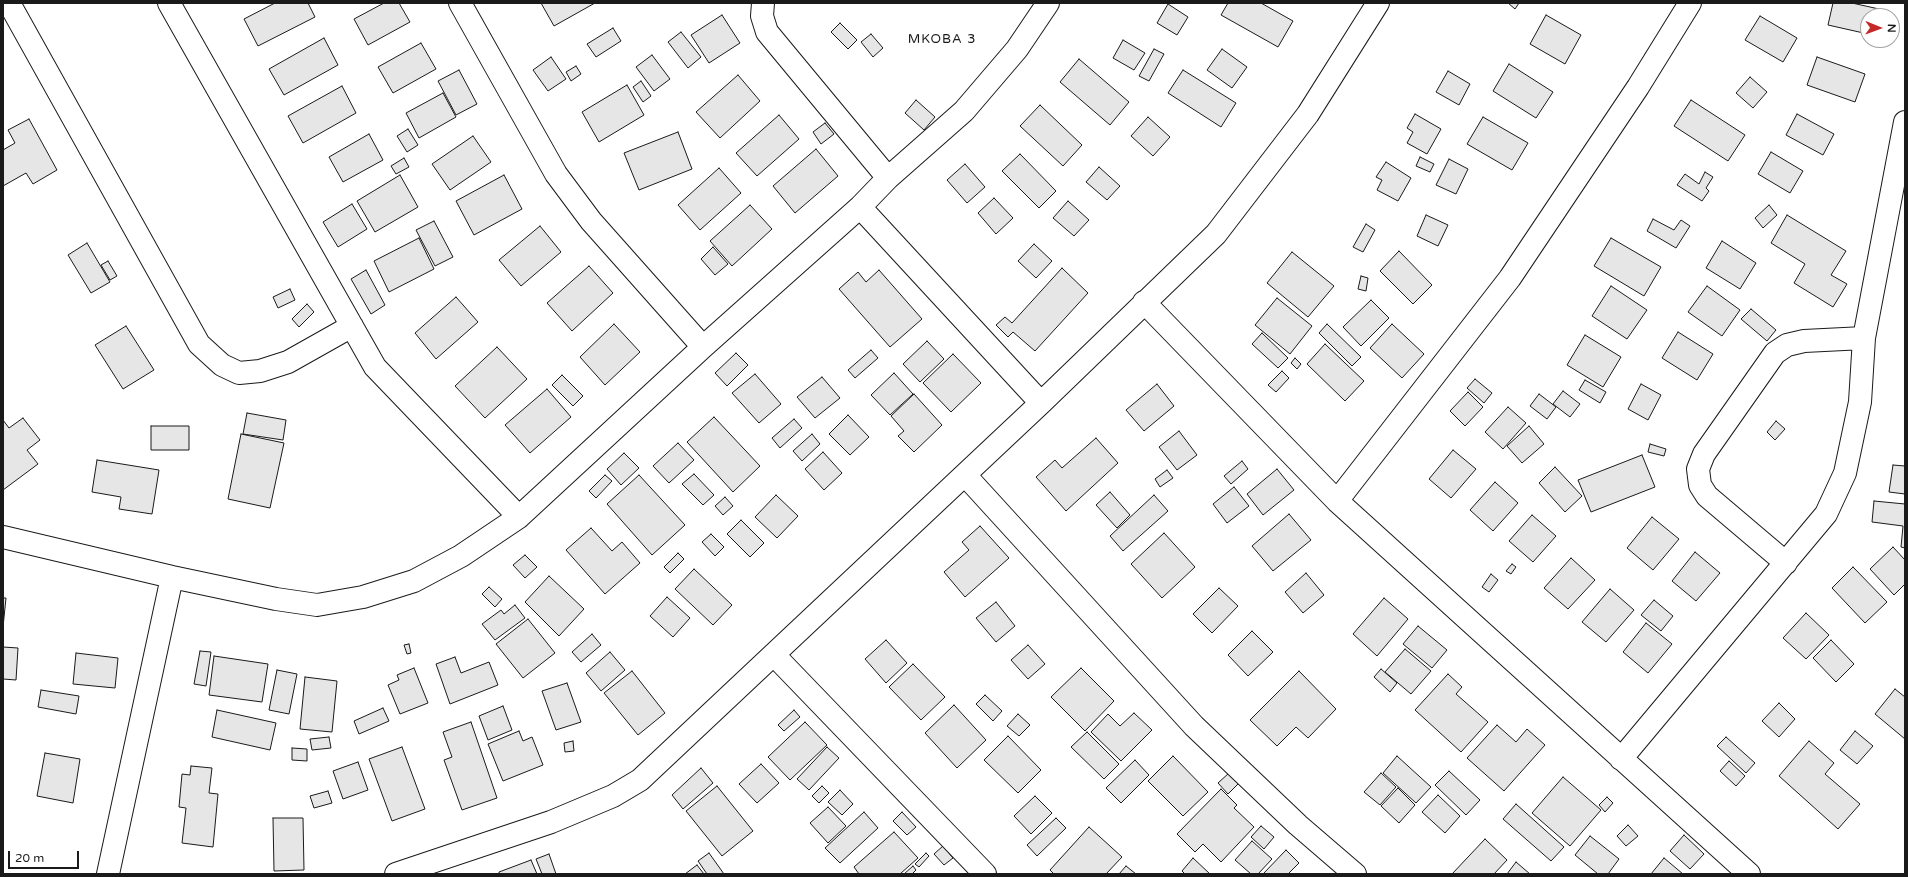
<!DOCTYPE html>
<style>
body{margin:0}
#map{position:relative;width:1908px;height:877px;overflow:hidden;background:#fff;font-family:"Varela Round",sans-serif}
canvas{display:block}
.frame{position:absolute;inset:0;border:4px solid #1a1a1a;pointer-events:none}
.north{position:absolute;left:1860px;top:8px;width:40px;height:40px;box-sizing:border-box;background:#fff;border:1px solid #a3a3a3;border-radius:50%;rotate:91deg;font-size:11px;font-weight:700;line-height:16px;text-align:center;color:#1a1a1a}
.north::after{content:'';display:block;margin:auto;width:14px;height:18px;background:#c62828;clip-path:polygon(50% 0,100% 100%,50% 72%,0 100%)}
.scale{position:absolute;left:8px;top:851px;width:71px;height:18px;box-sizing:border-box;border:2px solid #1a1a1a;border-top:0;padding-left:5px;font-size:12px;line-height:14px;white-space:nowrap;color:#1a1a1a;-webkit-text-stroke:3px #fff;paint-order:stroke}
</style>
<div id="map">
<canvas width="1908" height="877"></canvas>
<div class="frame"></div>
<div class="north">N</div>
<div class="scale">20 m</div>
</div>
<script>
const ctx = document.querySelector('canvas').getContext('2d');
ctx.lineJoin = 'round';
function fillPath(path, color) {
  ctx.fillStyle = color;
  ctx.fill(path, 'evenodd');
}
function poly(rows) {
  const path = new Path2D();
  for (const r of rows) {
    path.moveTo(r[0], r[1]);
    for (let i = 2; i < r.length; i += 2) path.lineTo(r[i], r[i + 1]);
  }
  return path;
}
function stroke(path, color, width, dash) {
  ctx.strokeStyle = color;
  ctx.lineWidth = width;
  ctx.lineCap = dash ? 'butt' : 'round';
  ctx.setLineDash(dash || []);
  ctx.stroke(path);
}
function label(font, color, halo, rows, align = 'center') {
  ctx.font = font + ' "Varela Round",sans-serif';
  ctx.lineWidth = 3;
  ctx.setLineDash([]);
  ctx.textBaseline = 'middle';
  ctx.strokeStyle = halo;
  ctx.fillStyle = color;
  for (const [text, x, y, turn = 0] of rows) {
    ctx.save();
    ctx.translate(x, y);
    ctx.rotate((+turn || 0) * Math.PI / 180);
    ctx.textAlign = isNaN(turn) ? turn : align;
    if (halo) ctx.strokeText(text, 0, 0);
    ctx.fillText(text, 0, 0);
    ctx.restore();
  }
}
const building = poly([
 [275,3,308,3,315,17,258,46,244,19,275,3],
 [384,3,399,3,410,22,368,45,354,19,384,3],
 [541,3,595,3,554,26,541,3],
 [1228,3,1261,3,1293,21,1278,47,1221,15,1228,3],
 [1508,3,1519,3,1515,9,1508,3],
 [1833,3,1852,3,1879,9,1878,16,1868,16,1868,34,1828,25,1833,3],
 [1168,4,1188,17,1177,35,1157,23,1168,4],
 [722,15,740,43,709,63,691,35,722,15],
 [1546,15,1581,35,1565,64,1530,44,1546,15],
 [1760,16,1797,38,1783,62,1745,40,1760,16],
 [840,23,857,40,848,49,831,32,840,23],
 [613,28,621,41,596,57,587,44,613,28],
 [681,32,701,57,688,68,668,42,681,32],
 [871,34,883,48,873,57,861,42,871,34],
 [324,38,338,65,284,95,269,69,324,38],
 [1123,40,1145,53,1134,70,1113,58,1123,40],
 [421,43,436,69,393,93,378,67,421,43],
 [1154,49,1164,54,1149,81,1139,76,1154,49],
 [1222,49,1247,67,1232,88,1207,70,1222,49],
 [652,55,670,79,654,91,636,67,652,55],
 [551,57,566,79,548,91,533,70,551,57],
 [1817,57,1865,74,1855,102,1807,85,1817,57],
 [1079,59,1129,102,1110,125,1060,82,1079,59],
 [1509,64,1553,92,1536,118,1493,91,1509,64],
 [576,66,581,74,571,81,566,72,576,66],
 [459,70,477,104,456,115,438,81,459,70],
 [1183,70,1236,103,1221,127,1168,93,1183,70],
 [1448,71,1470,84,1459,105,1436,92,1448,71],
 [738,75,760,101,720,138,696,112,738,75],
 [1750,77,1767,92,1753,108,1736,93,1750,77],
 [641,81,651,96,643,102,633,87,641,81],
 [627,85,644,115,599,142,582,112,627,85],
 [342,86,356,113,303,143,288,116,342,86],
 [443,93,456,117,419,138,406,113,443,93],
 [916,100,935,117,924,130,905,113,916,100],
 [1691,100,1745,135,1728,161,1674,126,1691,100],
 [1040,105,1082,145,1063,166,1020,126,1040,105],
 [1415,114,1441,129,1427,154,1407,143,1413,132,1407,128,1415,114],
 [1797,114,1834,134,1823,155,1786,135,1797,114],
 [779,115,799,139,757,176,736,153,779,115],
 [1148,117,1170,137,1153,156,1131,136,1148,117],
 [1483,117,1528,143,1512,170,1467,144,1483,117],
 [29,119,57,170,33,184,26,173,3,186,3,150,15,143,8,130,29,119],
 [825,123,834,134,821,144,813,132,825,123],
 [408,129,418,145,407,152,397,136,408,129],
 [678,132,692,169,639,190,624,153,678,132],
 [369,134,383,160,343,182,329,157,369,134],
 [473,136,491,162,450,190,432,164,473,136],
 [816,149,838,176,795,213,773,186,816,149],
 [1771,152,1803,171,1790,193,1758,174,1771,152],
 [1020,154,1056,191,1039,208,1002,171,1020,154],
 [1420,157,1434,164,1430,172,1416,166,1420,157],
 [404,158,409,167,396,174,391,166,404,158],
 [1449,159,1468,169,1456,194,1436,185,1449,159],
 [1386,162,1411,178,1398,201,1377,190,1382,180,1376,177,1386,162],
 [965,164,985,187,967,203,947,180,965,164],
 [1099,167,1120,186,1107,200,1086,182,1099,167],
 [719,168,741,193,700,230,678,205,719,168],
 [1705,172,1713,177,1706,188,1709,191,1702,201,1677,185,1685,174,1699,184,1705,172],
 [400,175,418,207,375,232,357,201,400,175],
 [504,175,522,209,474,235,456,201,504,175],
 [994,198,1013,218,996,234,978,213,994,198],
 [1068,201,1089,220,1074,236,1053,218,1068,201],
 [352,204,367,229,338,247,323,222,352,204],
 [750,205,772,229,732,266,710,241,750,205],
 [1769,205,1777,215,1763,228,1755,218,1769,205],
 [1426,215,1448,225,1438,246,1417,236,1426,215],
 [1787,215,1846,251,1831,275,1847,284,1833,307,1794,283,1805,264,1771,243,1787,215],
 [1653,219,1674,230,1681,220,1690,226,1676,248,1647,231,1653,219],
 [434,221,453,257,435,266,416,230,434,221],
 [1366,224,1375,230,1363,252,1353,247,1366,224],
 [540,226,561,252,521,286,499,260,540,226],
 [419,238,434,269,389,292,374,261,419,238],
 [1611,238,1661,267,1644,296,1594,266,1611,238],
 [1722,241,1756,263,1740,289,1706,268,1722,241],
 [87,243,110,282,91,293,68,255,87,243],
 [1034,244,1052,261,1036,278,1018,261,1034,244],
 [713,247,728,264,715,275,701,259,713,247],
 [1399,251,1432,285,1413,304,1380,271,1399,251],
 [1292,252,1334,286,1308,317,1267,283,1292,252],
 [108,261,117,276,110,280,101,265,108,261],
 [589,266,613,293,572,331,547,303,589,266],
 [1062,268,1088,293,1035,351,1013,332,1008,337,996,325,1005,317,1012,323,1062,268],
 [366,270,385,305,371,314,351,279,366,270],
 [879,270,922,319,890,347,839,289,858,272,866,282,879,270],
 [1361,276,1368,278,1366,291,1358,289,1361,276],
 [1611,286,1647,310,1627,339,1592,316,1611,286],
 [1707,286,1740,310,1722,336,1688,312,1707,286],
 [290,289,295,300,278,308,273,297,290,289],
 [456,297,478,322,436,359,415,333,456,297],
 [1277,298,1312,326,1290,354,1255,325,1277,298],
 [1371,300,1389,318,1361,346,1343,327,1371,300],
 [307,304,314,312,299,327,292,319,307,304],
 [1751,309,1776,330,1767,341,1741,319,1751,309],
 [614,324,640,352,605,385,580,357,614,324],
 [1327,324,1361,357,1352,366,1319,333,1327,324],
 [1392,324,1424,354,1402,378,1370,348,1392,324],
 [126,326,154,370,123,389,95,345,126,326],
 [1678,332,1713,354,1697,380,1662,358,1678,332],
 [1262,333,1288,358,1278,368,1252,344,1262,333],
 [1585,335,1621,357,1603,387,1567,365,1585,335],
 [927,341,944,359,920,382,903,364,927,341],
 [1325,344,1364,381,1345,401,1307,364,1325,344],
 [497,347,527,379,485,418,455,386,497,347],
 [871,350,878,358,855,378,848,370,871,350],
 [736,353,748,365,727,386,715,373,736,353],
 [953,354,981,383,951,412,923,383,953,354],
 [1295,358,1301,364,1297,369,1291,363,1295,358],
 [1282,371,1289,378,1276,392,1268,385,1282,371],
 [894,373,913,394,890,415,871,395,894,373],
 [755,374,781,404,759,423,732,393,755,374],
 [562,375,583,396,573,406,552,385,562,375],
 [822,377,840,398,815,418,797,397,822,377],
 [1475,379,1492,393,1484,403,1467,388,1475,379],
 [1585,380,1606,392,1600,403,1579,390,1585,380],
 [1157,384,1174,406,1144,431,1126,410,1157,384],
 [1641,384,1661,395,1648,420,1628,409,1641,384],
 [547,389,571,417,530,453,505,425,547,389],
 [1563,391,1580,404,1570,417,1553,404,1563,391],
 [1468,392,1483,407,1465,426,1450,411,1468,392],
 [914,394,942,425,914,452,898,436,904,431,891,416,914,394],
 [1539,394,1556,407,1547,419,1530,406,1539,394],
 [1508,407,1526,423,1503,449,1485,432,1508,407],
 [247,413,286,420,283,440,243,434,247,413],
 [848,415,869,437,850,455,829,434,848,415],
 [714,417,760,466,733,492,687,442,714,417],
 [23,418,40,440,27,450,38,464,3,490,3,420,9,428,23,418],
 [794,419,802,428,780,448,772,438,794,419],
 [1776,421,1785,429,1775,440,1767,432,1776,421],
 [151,426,189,426,189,450,151,450,151,426],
 [1529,426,1544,444,1522,463,1507,446,1529,426],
 [1179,431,1197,455,1177,470,1159,447,1179,431],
 [241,434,284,443,270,508,228,499,241,434],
 [812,434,820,444,802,461,793,451,812,434],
 [1096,438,1118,463,1066,511,1036,477,1055,460,1062,468,1096,438],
 [678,443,694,460,669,483,653,466,678,443],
 [1650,444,1666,449,1664,456,1648,452,1650,444],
 [1453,450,1476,469,1451,498,1429,479,1453,450],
 [823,452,842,473,824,490,805,469,823,452],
 [624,453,639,468,621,485,607,469,624,453],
 [1642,455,1655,487,1591,512,1578,480,1642,455],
 [97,460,159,470,152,514,119,509,121,497,92,492,97,460],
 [1242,461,1248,469,1231,484,1224,476,1242,461],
 [1893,465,1905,466,1905,494,1889,492,1893,465],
 [1555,467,1582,496,1565,512,1539,483,1555,467],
 [1277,469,1294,490,1263,515,1247,494,1277,469],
 [1167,470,1173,478,1160,487,1155,479,1167,470],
 [694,474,714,495,703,505,682,484,694,474],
 [605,475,612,481,596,498,589,491,605,475],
 [639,475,685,525,652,555,607,504,639,475],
 [1495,482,1518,503,1493,531,1470,510,1495,482],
 [1234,487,1249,506,1227,523,1213,504,1234,487],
 [1110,492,1130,515,1117,528,1096,505,1110,492],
 [776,495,798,516,777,538,755,517,776,495],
 [1154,495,1168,511,1123,551,1110,536,1154,495],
 [725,497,733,506,723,515,715,506,725,497],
 [1874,501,1905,504,1905,548,1901,547,1903,526,1872,522,1874,501],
 [1289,514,1311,540,1273,571,1252,546,1289,514],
 [1532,515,1556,536,1533,562,1509,541,1532,515],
 [1652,517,1679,539,1653,570,1627,548,1652,517],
 [741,520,764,543,750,557,727,534,741,520],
 [980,526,1009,558,965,597,944,572,969,550,962,542,980,526],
 [591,528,612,551,622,542,640,563,605,594,566,550,591,528],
 [1164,533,1195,567,1162,598,1131,564,1164,533],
 [711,534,724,547,715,556,702,542,711,534],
 [1893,547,1905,560,1905,584,1894,595,1870,569,1893,547],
 [1695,552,1720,573,1696,601,1672,581,1695,552],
 [678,553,684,559,670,573,664,567,678,553],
 [525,555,537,567,525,578,513,565,525,555],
 [1571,558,1595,580,1568,609,1544,588,1571,558],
 [1512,564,1516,567,1511,574,1506,571,1512,564],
 [1853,567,1887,602,1865,623,1832,588,1853,567],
 [694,569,732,605,713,625,675,589,694,569],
 [1306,573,1324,595,1303,613,1285,592,1306,573],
 [1491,574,1498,580,1489,592,1482,587,1491,574],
 [549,576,584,609,559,636,525,602,549,576],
 [489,587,502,599,495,607,482,594,489,587],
 [1219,588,1238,606,1212,633,1193,614,1219,588],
 [1610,589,1634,610,1606,642,1582,622,1610,589],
 [667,597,690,618,673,637,650,616,667,597],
 [3,598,6,598,3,627,3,598],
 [1384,598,1408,619,1377,656,1353,634,1384,598],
 [1654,600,1673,616,1661,631,1641,615,1654,600],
 [996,602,1015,626,996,642,976,618,996,602],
 [515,605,525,618,495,640,482,624,501,610,504,614,515,605],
 [1806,613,1829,635,1806,659,1783,638,1806,613],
 [528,619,555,653,523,678,496,644,528,619],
 [1646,623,1672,644,1648,673,1623,652,1646,623],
 [1418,626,1447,650,1432,668,1403,644,1418,626],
 [1252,631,1273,652,1248,676,1228,655,1252,631],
 [592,634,601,645,581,662,572,652,592,634],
 [886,640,907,663,886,683,865,659,886,640],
 [1831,640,1854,664,1836,682,1813,658,1831,640],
 [409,644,411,653,407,654,404,645,409,644],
 [1028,645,1045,664,1028,679,1011,660,1028,645],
 [3,647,18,648,16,680,3,679,3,647],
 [1405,649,1431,671,1411,694,1385,672,1405,649],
 [200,651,211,652,206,686,194,684,200,651],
 [610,652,625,670,601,691,586,673,610,652],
 [76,653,118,658,115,688,73,684,76,653],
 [214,656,268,664,262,702,209,695,214,656],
 [455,657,461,673,489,662,498,685,450,704,436,664,455,657],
 [913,664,945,697,921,720,889,687,913,664],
 [414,668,428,703,400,714,388,685,399,680,397,675,414,668],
 [1081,668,1114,701,1085,731,1051,697,1081,668],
 [1381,669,1397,683,1390,692,1374,677,1381,669],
 [277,670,297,674,289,714,269,710,277,670],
 [632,671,665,713,638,735,604,693,632,671],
 [1299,671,1336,709,1308,738,1296,727,1277,746,1250,720,1299,671],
 [1448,674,1462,687,1456,694,1488,722,1461,752,1415,710,1448,674],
 [305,677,337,681,332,732,300,729,305,677],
 [567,683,581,722,556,730,542,691,567,683],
 [1895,689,1905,697,1905,739,1875,714,1895,689],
 [41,690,79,696,76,714,38,707,41,690],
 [985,695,1002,711,993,721,976,704,985,695],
 [1779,703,1795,719,1779,737,1762,721,1779,703],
 [954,705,986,740,957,768,925,733,954,705],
 [503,706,512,730,488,740,479,716,503,706],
 [383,708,389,721,359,734,354,721,383,708],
 [217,710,276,723,270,750,212,737,217,710],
 [794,710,800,717,784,731,778,725,794,710],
 [1134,713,1152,730,1121,761,1091,732,1108,714,1120,726,1134,713],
 [1018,714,1030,725,1019,736,1007,726,1018,714],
 [471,722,497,798,462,810,444,760,452,757,443,732,471,722],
 [805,722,827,745,790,780,768,757,805,722],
 [1497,725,1516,742,1527,729,1545,745,1504,791,1467,758,1497,725],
 [519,731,523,741,532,737,543,765,503,781,488,744,519,731],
 [1855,731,1873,746,1857,764,1840,750,1855,731],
 [1087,732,1119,764,1104,779,1071,747,1087,732],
 [1008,736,1041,770,1018,793,984,760,1008,736],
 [329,737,331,748,312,750,310,739,329,737],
 [1726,737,1755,763,1746,773,1717,746,1726,737],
 [573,741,574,751,565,752,564,743,573,741],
 [1809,741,1834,763,1825,774,1860,804,1838,829,1779,776,1809,741],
 [402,747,425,809,392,821,369,759,402,747],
 [827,747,839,758,809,790,797,779,827,747],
 [292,748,307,749,307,761,292,760,292,748],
 [45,753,80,759,73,803,37,796,45,753],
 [1173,756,1208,792,1183,816,1148,781,1173,756],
 [1397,756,1431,787,1416,803,1383,773,1397,756],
 [1135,760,1149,775,1121,803,1106,788,1135,760],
 [1729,761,1745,776,1736,786,1720,771,1729,761],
 [358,762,368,790,343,799,333,771,358,762],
 [761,764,779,783,757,803,739,784,761,764],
 [191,766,212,768,209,793,218,794,213,847,182,843,186,808,179,807,182,774,190,775,191,766],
 [701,768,713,783,683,809,672,795,701,768],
 [1449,771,1480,800,1466,815,1435,785,1449,771],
 [1229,773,1239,783,1228,794,1218,783,1229,773],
 [1381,773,1396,787,1380,805,1364,792,1381,773],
 [1563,777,1601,810,1570,846,1532,813,1563,777],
 [717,786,753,831,722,856,686,811,717,786],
 [822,786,829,793,819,803,812,796,822,786],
 [1398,788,1415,805,1399,823,1381,806,1398,788],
 [1221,789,1237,805,1234,808,1254,827,1221,862,1203,844,1195,852,1177,834,1221,789],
 [840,790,853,804,842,815,828,802,840,790],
 [328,791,332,803,314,808,310,796,328,791],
 [1438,795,1460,816,1445,833,1422,812,1438,795],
 [1035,796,1052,813,1031,834,1014,816,1035,796],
 [1607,797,1613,803,1605,812,1599,805,1607,797],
 [1516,804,1564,847,1551,861,1503,819,1516,804],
 [828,807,846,826,828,843,810,823,828,807],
 [864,812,878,828,840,863,825,848,864,812],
 [902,812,916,827,907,835,893,821,902,812],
 [273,818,303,818,304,870,274,871,273,818],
 [1056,818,1066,828,1037,856,1027,845,1056,818],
 [1628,825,1638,836,1626,846,1617,836,1628,825],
 [1261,826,1274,837,1264,849,1251,837,1261,826],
 [1089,827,1122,857,1106,874,1054,874,1050,870,1089,827],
 [894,832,918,858,900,874,859,874,854,867,894,832],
 [1684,835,1704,854,1690,869,1670,851,1684,835],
 [1590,836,1619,859,1608,874,1598,874,1575,855,1590,836],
 [1485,839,1507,860,1494,874,1452,874,1485,839],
 [1252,841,1272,859,1258,874,1251,874,1235,860,1252,841],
 [943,846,953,858,944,865,934,854,943,846],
 [1286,850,1299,863,1288,874,1263,874,1286,850],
 [709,853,724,874,707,874,698,861,709,853],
 [926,853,929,856,919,867,915,864,926,853],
 [549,854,556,874,542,874,536,859,549,854],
 [1193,858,1210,874,1185,874,1182,871,1193,858],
 [1664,858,1683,874,1651,874,1664,858],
 [531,860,537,874,499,874,499,872,531,860],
 [1516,862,1530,874,1507,874,1516,862],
 [697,865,704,874,685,874,697,865],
 [913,866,916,870,912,874,904,874,913,866],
 [1126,866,1136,874,1119,874,1126,866]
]);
const minor = poly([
 [9,3,199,344,222,365,239,373,260,371,288,362,352,326],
 [169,3,375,367,519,517],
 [460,3,556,174,591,221,703,347],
 [763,3,762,16,767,32,888,178],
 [860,207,1041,403],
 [1144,302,1337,501,1749,874],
 [965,475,1194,726,1298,825,1355,874],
 [1337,501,1510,278,1638,87,1690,3],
 [3,537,172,577,276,599,317,605,363,597,414,581,461,556,519,517,703,347,860,207,888,178,964,111,1017,49,1048,3],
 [1786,563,1707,496,1700,485,1698,469,1704,454,1775,353,1787,345,1804,341,1864,338],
 [774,655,985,874],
 [1621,759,1826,514,1845,473,1860,402,1864,338,1905,122],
 [108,874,172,577],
 [396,874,551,822,613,796,640,780,1041,403,1216,234,1308,114,1378,3]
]);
const neighbourhoodNames = [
 ["MKOBA 3",942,40]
];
fillPath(building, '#e6e6e6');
stroke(building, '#1a1a1a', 1);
stroke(minor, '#1a1a1a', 24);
stroke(minor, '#fff', 22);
ctx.letterSpacing = '1px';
label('13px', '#1a1a1a', '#fff', neighbourhoodNames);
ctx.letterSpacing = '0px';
</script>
